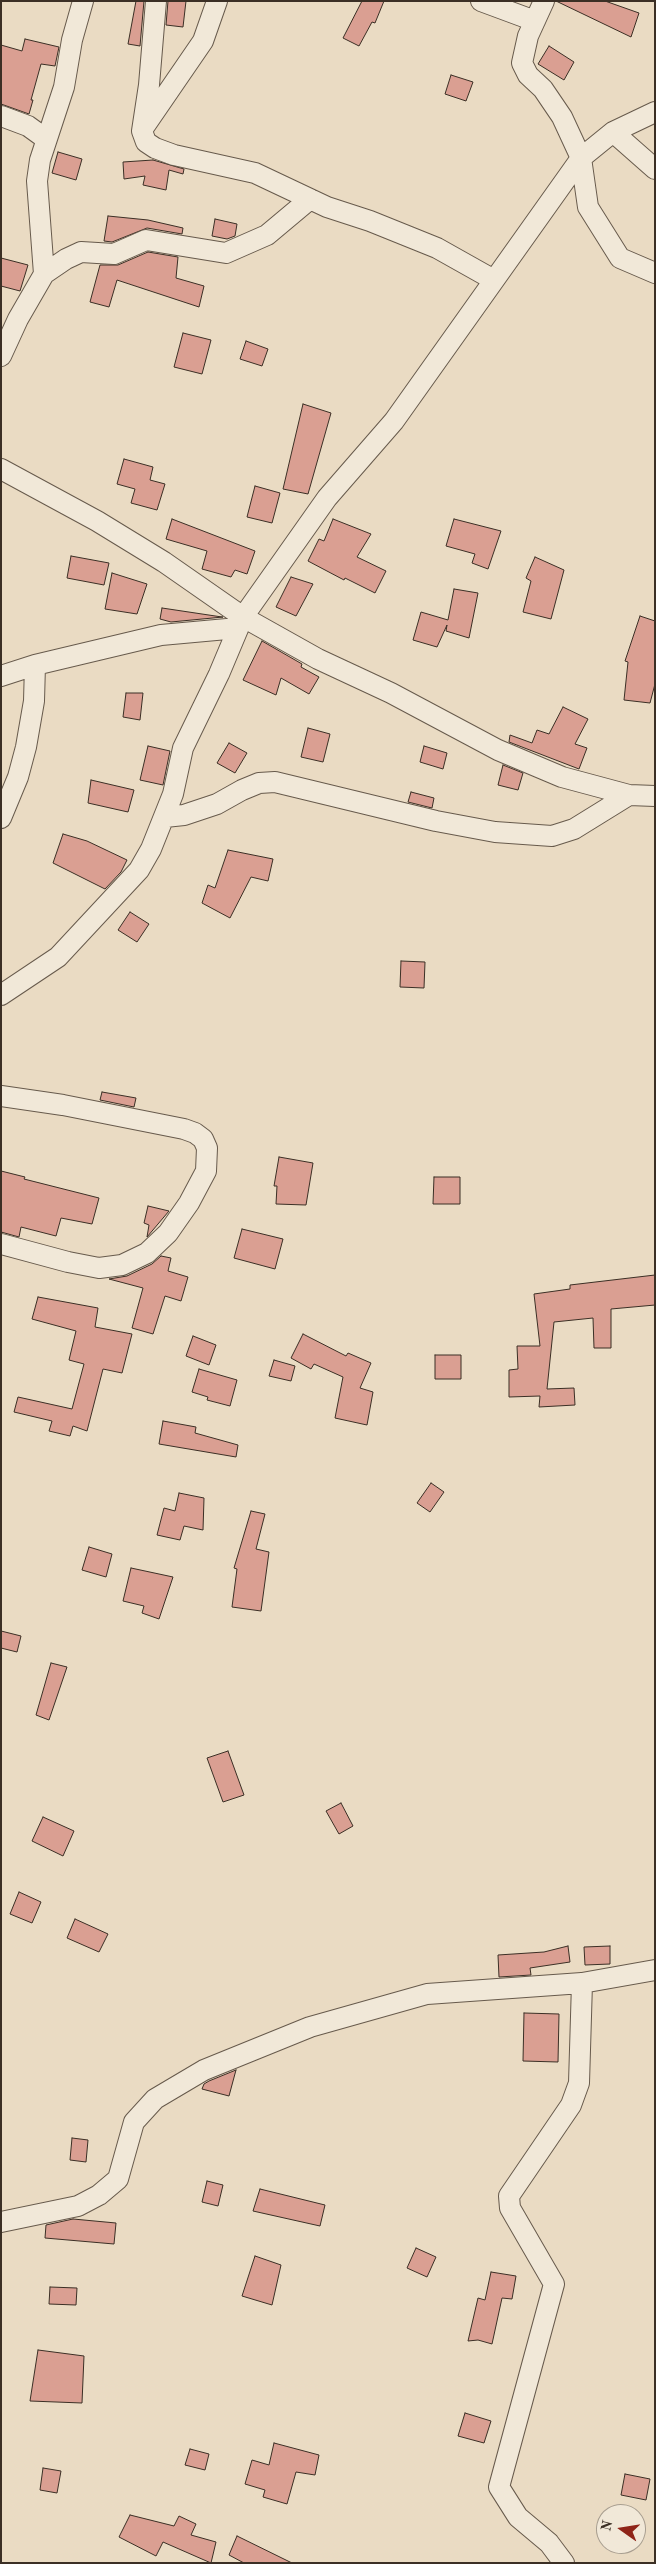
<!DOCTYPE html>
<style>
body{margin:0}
#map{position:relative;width:656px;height:2564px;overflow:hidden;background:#eadbc3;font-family:"Old Standard TT",serif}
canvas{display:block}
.frame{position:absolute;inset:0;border:2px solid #3b2f25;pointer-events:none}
.north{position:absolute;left:596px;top:2504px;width:50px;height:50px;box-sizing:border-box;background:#f1e8d8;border:1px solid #a89e90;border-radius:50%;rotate:283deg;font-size:14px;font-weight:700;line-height:20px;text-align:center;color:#3b2f25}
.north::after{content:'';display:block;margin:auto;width:18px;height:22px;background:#8f2418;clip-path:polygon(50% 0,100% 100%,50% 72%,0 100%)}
</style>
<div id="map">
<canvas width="656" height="2564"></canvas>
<div class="frame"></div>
<div class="north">N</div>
</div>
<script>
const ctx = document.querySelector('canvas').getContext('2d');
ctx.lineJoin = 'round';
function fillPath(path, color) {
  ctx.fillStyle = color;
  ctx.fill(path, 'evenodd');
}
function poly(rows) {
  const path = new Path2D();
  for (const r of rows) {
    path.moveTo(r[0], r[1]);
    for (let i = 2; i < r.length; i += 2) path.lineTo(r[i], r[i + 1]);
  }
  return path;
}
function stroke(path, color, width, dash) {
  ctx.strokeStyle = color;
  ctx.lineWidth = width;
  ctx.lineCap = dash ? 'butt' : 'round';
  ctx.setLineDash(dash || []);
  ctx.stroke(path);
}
const building = poly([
 [136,1,144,1,140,46,128,44,136,1],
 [168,1,186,1,183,27,166,25,168,1],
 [362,1,384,1,375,23,372,22,359,46,343,38,362,1],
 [556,1,605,1,639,13,631,37,556,1],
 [25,39,59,47,55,66,41,64,31,100,33,100,29,114,1,104,1,45,22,51,25,39],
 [549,46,574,62,564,80,538,64,549,46],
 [451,75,473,82,466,101,445,94,451,75],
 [58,152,82,159,76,180,52,173,58,152],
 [153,160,184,169,183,174,169,170,166,190,143,185,145,176,124,179,123,162,153,160],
 [108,216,148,220,183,228,182,234,147,228,112,242,104,241,108,216],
 [215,219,237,224,235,236,227,239,212,236,215,219],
 [148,252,178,257,176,278,204,286,199,307,117,280,109,307,90,302,100,265,118,265,148,252],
 [1,258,28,265,20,291,1,286,1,258],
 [183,333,211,340,202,374,174,367,183,333],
 [246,341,268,349,262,366,240,359,246,341],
 [303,404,331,413,308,494,283,489,303,404],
 [124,459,153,467,150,480,165,484,157,510,131,503,135,489,117,484,124,459],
 [255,486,280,493,272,523,247,517,255,486],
 [172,519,255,551,247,574,235,570,231,577,202,569,207,551,166,539,172,519],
 [333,519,371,534,357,557,386,571,375,593,345,578,344,580,308,561,319,539,324,541,333,519],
 [454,519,501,531,488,569,472,563,475,554,446,546,454,519],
 [71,556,109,563,104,585,67,578,71,556],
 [535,557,564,570,551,619,523,612,531,581,526,578,535,557],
 [112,573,147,584,137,614,105,609,112,573],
 [291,577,313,584,296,616,276,607,291,577],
 [454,589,478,593,469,638,446,631,447,625,437,647,413,640,421,612,448,620,454,589],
 [162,608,222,617,223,617,171,622,160,619,162,608],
 [640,616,655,621,655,684,650,703,624,700,628,662,625,661,640,616],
 [262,641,302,664,301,667,319,677,309,694,281,678,276,695,243,680,262,641],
 [126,693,143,693,140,720,123,717,126,693],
 [563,707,588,719,575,744,587,748,579,769,509,742,510,735,532,743,537,730,549,734,563,707],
 [308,728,330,734,323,762,301,757,308,728],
 [229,743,247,753,235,773,217,763,229,743],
 [148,746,170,751,163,785,140,780,148,746],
 [424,746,447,753,443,769,420,762,424,746],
 [503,765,523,773,518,790,498,785,503,765],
 [91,780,134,790,128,812,88,803,91,780],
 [411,792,434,798,432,808,408,802,411,792],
 [63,834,87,841,127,860,121,872,105,889,53,863,63,834],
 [228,850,273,859,268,881,251,877,230,918,202,903,208,885,215,888,228,850],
 [130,912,149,924,137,942,118,930,130,912],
 [401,961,425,962,424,988,400,987,401,961],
 [102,1092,136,1098,134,1107,100,1100,102,1092],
 [279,1157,313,1163,306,1205,276,1204,277,1186,274,1186,279,1157],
 [1,1171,25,1177,24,1179,99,1198,92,1224,61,1218,56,1236,21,1227,19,1237,1,1232,1,1171],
 [434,1177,460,1177,460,1204,433,1204,434,1177],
 [148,1206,169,1211,147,1237,149,1225,144,1223,148,1206],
 [242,1229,283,1239,275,1269,234,1258,242,1229],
 [161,1256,171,1258,168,1271,188,1277,181,1301,165,1296,153,1334,132,1328,143,1288,109,1279,127,1276,152,1264,161,1256],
 [655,1275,655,1305,611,1309,611,1348,594,1348,593,1318,554,1322,547,1389,574,1388,575,1405,539,1407,540,1396,509,1397,509,1370,518,1369,517,1346,540,1346,534,1294,570,1289,570,1285,655,1275],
 [38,1297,98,1308,95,1327,132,1334,122,1373,103,1369,87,1431,73,1426,70,1436,49,1431,52,1421,14,1412,18,1397,72,1409,84,1364,69,1360,76,1331,32,1319,38,1297],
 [303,1334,346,1356,348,1353,371,1363,360,1388,373,1392,367,1425,335,1418,343,1377,314,1364,311,1369,291,1358,303,1334],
 [193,1336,216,1345,209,1365,186,1356,193,1336],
 [435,1355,461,1355,461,1379,435,1379,435,1355],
 [274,1360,295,1366,291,1381,269,1376,274,1360],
 [199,1369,237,1380,230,1406,207,1400,208,1397,192,1392,199,1369],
 [163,1421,196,1427,195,1433,238,1445,236,1457,159,1444,163,1421],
 [431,1483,444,1492,430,1512,417,1503,431,1483],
 [179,1493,204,1498,203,1530,184,1526,180,1540,157,1535,164,1508,175,1511,179,1493],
 [251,1511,265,1514,256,1549,269,1552,261,1611,232,1607,237,1569,234,1568,251,1511],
 [89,1547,112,1554,106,1577,82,1570,89,1547],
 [131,1568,173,1577,159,1619,142,1613,144,1606,123,1601,131,1568],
 [1,1631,21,1636,17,1652,1,1648,1,1631],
 [51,1663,67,1667,49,1720,36,1715,51,1663],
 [228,1751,244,1795,223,1802,207,1758,228,1751],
 [341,1803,353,1826,339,1834,326,1811,341,1803],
 [43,1817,74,1831,63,1856,32,1841,43,1817],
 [19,1892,41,1902,32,1923,10,1914,19,1892],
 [75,1919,108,1934,99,1952,67,1938,75,1919],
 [568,1946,570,1962,530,1968,531,1975,499,1977,498,1955,544,1952,568,1946],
 [610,1946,610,1964,585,1965,584,1947,610,1946],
 [524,2013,559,2014,558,2062,523,2061,524,2013],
 [236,2070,229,2096,202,2089,204,2084,209,2081,236,2070],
 [72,2138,88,2140,86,2162,70,2160,72,2138],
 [207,2181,223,2185,218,2206,202,2202,207,2181],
 [260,2189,325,2205,320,2226,253,2211,260,2189],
 [73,2219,116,2223,114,2244,45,2238,46,2225,73,2219],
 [416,2248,436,2257,427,2277,407,2268,416,2248],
 [255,2256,281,2265,272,2305,242,2296,255,2256],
 [491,2272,516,2276,512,2299,502,2298,492,2344,478,2340,468,2341,478,2298,485,2300,491,2272],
 [50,2287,77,2288,76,2305,49,2304,50,2287],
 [38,2350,84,2356,82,2403,30,2401,38,2350],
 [465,2413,491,2421,484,2443,458,2436,465,2413],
 [274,2443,319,2455,315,2475,296,2472,287,2504,263,2497,265,2490,245,2484,252,2460,269,2465,274,2443],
 [190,2449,209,2454,205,2470,185,2465,190,2449],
 [43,2468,61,2471,57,2493,40,2490,43,2468],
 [625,2474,650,2479,646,2500,621,2495,625,2474],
 [130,2515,174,2526,179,2516,196,2524,191,2535,216,2542,211,2563,163,2542,156,2556,119,2537,130,2515],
 [237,2536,292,2563,244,2563,229,2555,237,2536]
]);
const minor = poly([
 [156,1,149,85,142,131,146,142,155,148,174,155,255,173,327,207,370,221,437,248,494,280],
 [481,1,535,21],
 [544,1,528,36,522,63,528,75,543,89,562,117,581,158,588,207,620,258,655,273],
 [1,116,28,126,46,139],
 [144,127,203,41,217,1],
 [613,132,655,169],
 [44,274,37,181,40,160,64,87,72,40,83,1],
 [1,356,18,319,44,274,66,259,81,252,114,254,146,240,226,253,267,235,310,199],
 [1,469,97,521,164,562,243,617,318,659,391,693,498,750,562,777,629,795,655,796],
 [1,676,35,665,161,635,238,628],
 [165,817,184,815,217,804,242,790,259,783,275,782,436,821,495,832,552,836,574,829,629,795],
 [1,818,18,777,26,747,34,701,35,665],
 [1,995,58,957,139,870,151,849,173,794,183,748,219,674,243,617,327,498,394,421,581,158,613,132,655,112],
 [1,1096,63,1105,184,1129,195,1133,203,1139,207,1148,206,1171,189,1203,168,1233,147,1253,122,1265,99,1268,68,1262,1,1244],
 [1,2222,78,2206,99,2195,118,2179,134,2122,155,2099,204,2070,310,2027,427,1994,582,1983,655,1970],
 [564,2563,549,2543,518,2517,499,2487,554,2284,510,2208,509,2196,571,2105,579,2083,582,1983]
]);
fillPath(building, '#da9f92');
stroke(building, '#3b2f25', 1);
stroke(minor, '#675a4c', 22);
stroke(minor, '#f1e8d8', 20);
</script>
